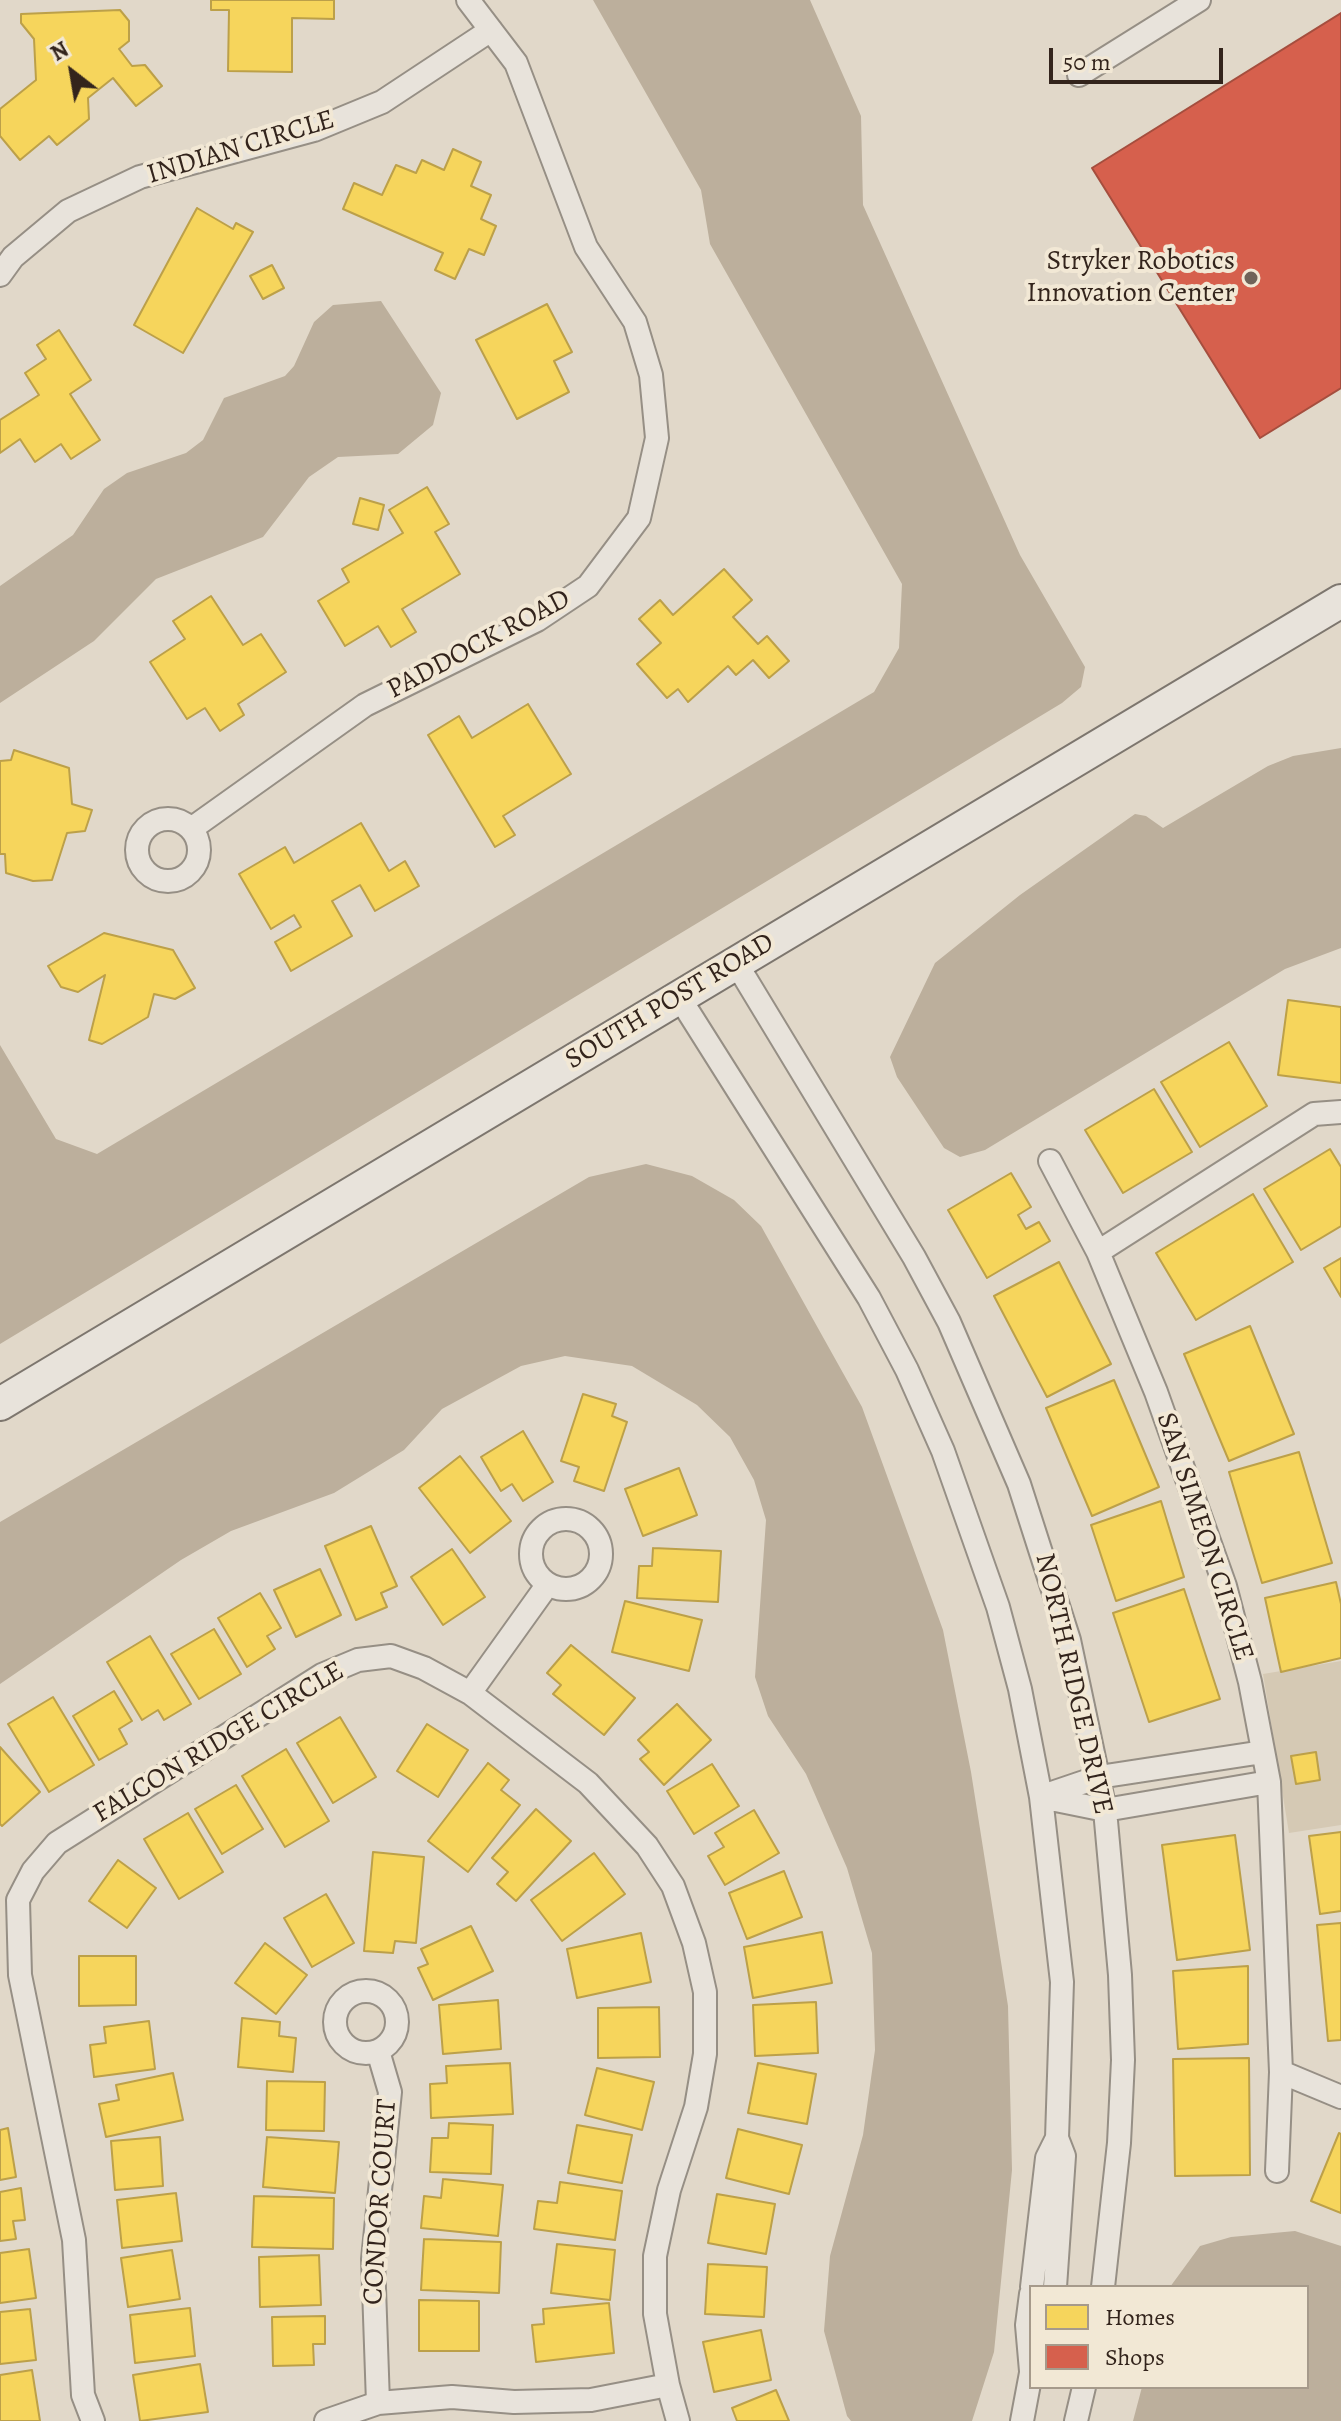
<!DOCTYPE html>
<style>
body{margin:0}
#map{position:relative;width:1341px;height:2421px;overflow:hidden;background:#e1d8c9;font-family:Alegreya,serif}
canvas{display:block}
.legend{position:absolute;left:1029px;top:2285px;width:280px;height:104px;box-sizing:border-box;background:#f2e8d5;border:2px solid #a69a8b;margin:0;padding:10px 14px;list-style:none;font-size:24px;color:#33241c}
.legend li{display:flex;align-items:center;gap:16px;height:40px}
.legend b{width:40px;border:2px solid #a69a8b}
.north{position:absolute;left:32px;top:32px;width:80px;height:80px;-webkit-text-stroke:6px #f2e8d5;paint-order:stroke;rotate:329deg;font-size:22px;font-weight:700;line-height:32px;text-align:center;color:#33241c}
.north::after{content:'';display:block;margin:auto;width:28px;height:36px;background:#33241c;clip-path:polygon(50% 0,100% 100%,50% 72%,0 100%)}
.scale{position:absolute;left:1049px;top:48px;width:174px;height:36px;box-sizing:border-box;border:4px solid #33241c;border-top:0;padding-left:10px;font-size:24px;line-height:28px;white-space:nowrap;color:#33241c;-webkit-text-stroke:6px #f2e8d5;paint-order:stroke}
</style>
<div id="map">
<canvas width="1341" height="2421"></canvas>
<ul class="legend">
<li><b style="height:22px;background:#f6d55c"></b>Homes</li>
<li><b style="height:22px;background:#d6604d"></b>Shops</li>
</ul>
<div class="north">N</div>
<div class="scale">50 m</div>
</div>
<script>
const ctx = document.querySelector('canvas').getContext('2d');
ctx.lineJoin = 'round';
function fillPath(path, color) {
  ctx.fillStyle = color;
  ctx.fill(path, 'evenodd');
}
function poly(rows) {
  const path = new Path2D();
  for (const r of rows) {
    if (r.length === 3) {
      path.moveTo(r[0] + r[2], r[1]);
      path.arc(r[0], r[1], r[2], 0, 2 * Math.PI);
      continue;
    }
    path.moveTo(r[0], r[1]);
    for (let i = 2; i < r.length; i += 2) path.lineTo(r[i], r[i + 1]);
  }
  return path;
}
function stroke(path, color, width, dash) {
  ctx.strokeStyle = color;
  ctx.lineWidth = width;
  ctx.lineCap = dash ? 'butt' : 'round';
  ctx.setLineDash(dash || []);
  ctx.stroke(path);
}
function label(font, color, halo, rows, align = 'center') {
  ctx.font = font + ' Alegreya,serif';
  ctx.lineWidth = 8;
  ctx.setLineDash([]);
  ctx.textBaseline = 'middle';
  ctx.strokeStyle = halo;
  ctx.fillStyle = color;
  for (const [text, x, y, turn = 0] of rows) {
    ctx.save();
    ctx.translate(x, y);
    ctx.rotate((+turn || 0) * Math.PI / 180);
    ctx.textAlign = isNaN(turn) ? turn : align;
    if (halo) ctx.strokeText(text, 0, 0);
    ctx.fillText(text, 0, 0);
    ctx.restore();
  }
}
const green = poly([
 [1341,1661,1341,1825,1289,1833,1263,1674]
]);
const water = poly([
 [593,0,810,0,861,116,863,205,1020,555,1085,667,1081,687,1062,703,0,1344,0,1045,56,1139,97,1154,874,692,899,648,902,584,710,244,701,190],
 [381,301,441,393,433,425,398,454,338,457,309,477,263,537,156,579,94,641,0,703,0,586,73,535,104,489,127,473,186,453,203,440,224,398,285,376,294,366,314,322,333,305],
 [1341,748,1341,948,1285,969,985,1150,960,1157,944,1148,897,1077,890,1057,935,963,1020,895,1135,814,1146,816,1163,828,1268,766,1293,756],
 [646,1164,692,1176,734,1200,761,1226,862,1407,943,1630,971,1772,1008,2006,1012,2170,994,2352,972,2421,851,2421,847,2416,824,2331,830,2256,863,2135,875,2050,872,1953,847,1868,806,1774,768,1716,755,1677,766,1520,754,1480,730,1437,697,1405,632,1366,565,1356,521,1366,442,1409,404,1450,334,1493,231,1531,181,1560,0,1684,0,1522,589,1177],
 [1295,2231,1341,2246,1341,2421,1133,2421,1142,2387,1307,2387,1307,2287,1170,2287,1200,2246,1231,2237]
]);
const homes = poly([
 [211,0,334,0,334,19,292,18,292,72,228,71,229,10,211,10,211,0],
 [120,10,129,21,129,41,119,49,132,66,145,65,162,86,136,106,113,78,88,98,89,119,57,145,49,136,20,160,0,136,0,109,36,80,34,39,21,23,21,14,120,10],
 [453,149,481,162,471,186,491,195,481,219,496,226,484,255,469,249,455,279,435,270,443,253,343,209,354,183,382,195,396,165,416,173,422,160,444,170,453,149],
 [197,208,233,229,236,223,253,232,183,353,134,325,197,208],
 [272,265,284,288,263,299,250,276,272,265],
 [547,304,572,352,554,361,569,392,517,419,476,340,547,304],
 [59,330,91,380,70,394,100,440,71,459,61,444,35,462,20,439,0,453,0,420,39,395,25,373,46,359,37,345,59,330],
 [427,487,449,524,435,532,460,574,402,609,416,632,391,647,378,626,345,646,318,601,349,582,342,569,403,533,389,510,427,487],
 [360,498,384,505,378,530,353,524,360,498],
 [724,569,752,600,733,617,758,644,767,636,789,661,769,678,753,660,736,675,728,666,688,702,678,689,667,698,637,664,661,643,639,619,660,600,673,615,724,569],
 [211,596,243,645,261,634,286,672,238,704,244,715,220,731,205,708,187,719,150,662,185,639,173,621,211,596],
 [528,704,571,774,503,816,515,835,495,847,428,735,459,716,472,738,528,704],
 [14,750,69,768,72,804,92,810,85,831,67,833,52,880,33,881,6,873,5,854,0,854,0,761,11,760,14,750],
 [361,823,389,871,405,861,419,886,375,911,360,885,332,901,352,936,291,971,275,942,301,927,294,915,271,929,239,874,285,847,294,863,361,823],
 [104,933,173,950,195,988,175,999,154,994,148,1017,102,1044,89,1040,105,975,78,992,61,987,48,966,104,933],
 [1288,1000,1341,1007,1341,1083,1278,1075,1288,1000],
 [1229,1042,1267,1106,1200,1147,1161,1082,1229,1042],
 [1154,1089,1192,1152,1123,1193,1085,1130,1154,1089],
 [1330,1149,1341,1167,1341,1226,1301,1250,1264,1189,1330,1149],
 [1011,1173,1031,1207,1018,1215,1026,1229,1039,1222,1050,1241,987,1278,948,1210,1011,1173],
 [1253,1194,1293,1262,1196,1320,1156,1253,1253,1194],
 [1341,1258,1341,1297,1324,1268,1341,1258],
 [1059,1262,1111,1364,1047,1397,994,1296,1059,1262],
 [1250,1326,1294,1434,1229,1461,1184,1354,1250,1326],
 [1114,1380,1159,1487,1092,1516,1046,1408,1114,1380],
 [583,1394,616,1404,612,1416,627,1422,604,1491,574,1481,579,1467,561,1461,583,1394],
 [523,1431,553,1482,523,1501,512,1484,501,1491,481,1457,523,1431],
 [1299,1452,1332,1563,1262,1583,1229,1472,1299,1452],
 [460,1456,511,1521,470,1553,419,1488,460,1456],
 [679,1468,697,1515,643,1536,625,1489,679,1468],
 [1161,1501,1184,1577,1116,1601,1091,1525,1161,1501],
 [371,1526,397,1586,381,1593,387,1607,356,1620,325,1546,371,1526],
 [653,1548,721,1551,718,1602,637,1598,639,1566,652,1566,653,1548],
 [452,1549,485,1597,443,1625,411,1577,452,1549],
 [320,1569,341,1615,296,1637,274,1590,320,1569],
 [1336,1582,1341,1604,1341,1658,1281,1672,1265,1598,1336,1582],
 [1184,1589,1220,1699,1149,1722,1113,1613,1184,1589],
 [260,1593,281,1628,267,1636,275,1649,247,1667,218,1618,260,1593],
 [625,1601,702,1620,689,1671,612,1652,625,1601],
 [214,1629,241,1674,199,1699,171,1654,214,1629],
 [150,1636,191,1704,164,1720,158,1710,142,1720,107,1662,150,1636],
 [571,1645,635,1698,604,1735,553,1694,561,1685,547,1673,571,1645],
 [114,1691,132,1721,119,1729,127,1744,99,1760,73,1716,114,1691],
 [53,1697,94,1765,49,1792,8,1724,53,1697],
 [677,1704,711,1740,664,1785,640,1759,649,1752,638,1740,677,1704],
 [340,1717,376,1777,333,1803,297,1743,340,1717],
 [427,1724,468,1750,438,1797,397,1771,427,1724],
 [0,1747,40,1792,2,1826,0,1824,0,1747],
 [286,1749,329,1821,285,1847,242,1776,286,1749],
 [1316,1752,1320,1780,1296,1784,1291,1756,1316,1752],
 [488,1763,509,1780,501,1790,520,1805,468,1872,428,1841,488,1763],
 [712,1764,739,1806,694,1834,667,1791,712,1764],
 [236,1785,263,1829,222,1854,195,1809,236,1785],
 [536,1809,571,1841,516,1901,497,1884,508,1872,492,1858,536,1809],
 [754,1810,779,1853,725,1885,708,1856,724,1847,715,1833,754,1810],
 [188,1813,223,1872,179,1899,144,1839,188,1813],
 [1341,1832,1341,1911,1320,1914,1309,1836,1341,1832],
 [1235,1835,1250,1950,1177,1960,1162,1845,1235,1835],
 [373,1852,424,1857,416,1943,395,1941,393,1953,364,1951,373,1852],
 [594,1853,625,1894,562,1941,531,1900,594,1853],
 [118,1860,156,1888,127,1928,89,1901,118,1860],
 [784,1871,802,1917,747,1939,729,1893,784,1871],
 [326,1894,354,1943,312,1967,284,1918,326,1894],
 [1341,1923,1341,2040,1328,2041,1317,1925,1341,1923],
 [471,1926,493,1971,433,2000,418,1968,428,1964,421,1949,471,1926],
 [822,1932,832,1983,753,1998,744,1947,822,1932],
 [641,1933,651,1982,577,1998,567,1949,641,1933],
 [265,1943,307,1975,276,2014,235,1983,265,1943],
 [79,1956,136,1956,136,2005,79,2006,79,1956],
 [1248,1966,1248,2044,1178,2049,1173,1971,1248,1966],
 [498,2000,501,2049,443,2054,439,2005,498,2000],
 [816,2002,818,2053,755,2056,753,2005,816,2002],
 [659,2007,660,2057,598,2058,598,2008,659,2007],
 [242,2018,280,2022,279,2036,296,2038,293,2072,238,2067,242,2018],
 [149,2021,155,2069,94,2077,90,2045,106,2043,104,2027,149,2021],
 [1249,2058,1250,2175,1175,2176,1173,2059,1249,2058],
 [510,2063,513,2114,431,2118,430,2084,447,2083,446,2066,510,2063],
 [758,2063,816,2074,807,2124,748,2113,758,2063],
 [597,2068,654,2082,642,2130,585,2115,597,2068],
 [173,2073,183,2120,106,2137,99,2104,119,2100,116,2085,173,2073],
 [267,2081,325,2082,324,2131,266,2130,267,2081],
 [449,2123,493,2125,491,2174,430,2172,432,2138,448,2138,449,2123],
 [577,2125,632,2135,622,2183,568,2173,577,2125],
 [8,2128,16,2177,0,2180,0,2130,8,2128],
 [738,2129,802,2145,789,2194,726,2178,738,2129],
 [1339,2133,1341,2134,1341,2213,1311,2201,1339,2133],
 [160,2137,163,2186,115,2190,111,2141,160,2137],
 [267,2137,339,2142,335,2193,263,2187,267,2137],
 [443,2179,503,2185,498,2236,421,2228,424,2196,441,2198,443,2179],
 [560,2182,622,2191,615,2240,534,2229,538,2201,557,2203,560,2182],
 [21,2188,25,2220,13,2221,16,2239,0,2241,0,2192,21,2188],
 [176,2193,182,2241,122,2248,117,2200,176,2193],
 [717,2194,775,2204,766,2254,708,2243,717,2194],
 [254,2196,334,2198,333,2249,252,2247,254,2196],
 [424,2239,501,2242,499,2293,421,2290,424,2239],
 [557,2244,615,2250,610,2300,551,2293,557,2244],
 [29,2249,36,2298,0,2303,0,2253,29,2249],
 [172,2250,180,2299,128,2307,121,2258,172,2250],
 [319,2255,321,2305,260,2307,259,2257,319,2255],
 [708,2264,767,2267,764,2317,705,2314,708,2264],
 [419,2300,479,2301,479,2351,419,2351,419,2300],
 [609,2303,614,2353,536,2362,532,2325,544,2324,543,2309,609,2303],
 [190,2308,195,2356,135,2363,130,2315,190,2308],
 [30,2309,36,2360,0,2364,0,2312,30,2309],
 [325,2316,325,2344,313,2344,314,2365,273,2366,272,2317,325,2316],
 [761,2330,771,2380,714,2392,703,2342,761,2330],
 [200,2364,208,2412,140,2421,133,2375,200,2364],
 [32,2370,40,2421,0,2421,0,2375,32,2370],
 [776,2390,789,2421,737,2421,732,2408,776,2390]
]);
const shops = poly([
 [1341,13,1341,388,1260,438,1092,168,1341,13]
]);
const street = poly([
 [1079,75,1199,0],
 [0,275,13,257,68,211,140,177,314,130,382,102,491,30],
 [168,850,31],
 [191,829,365,705,537,620,588,586,639,518,657,438,651,375,635,322,586,247,516,63,468,0],
 [736,963,914,1257,949,1322,1019,1484,1069,1640,1105,1810,1120,1975,1123,2060,1119,2143,1103,2287],
 [679,997,869,1298,907,1370,943,1451,998,1607,1020,1689,1041,1797,1062,1982,1057,2138,1047,2158,1032,2287],
 [1050,1161,1098,1252,1156,1392,1225,1586,1250,1682,1269,1782,1281,2072,1277,2171],
 [1098,1252,1314,1114,1341,1112],
 [566,1554,35],
 [470,1693,548,1584],
 [1043,1796,1099,1777,1263,1752],
 [1041,1797,1105,1810,1269,1782],
 [366,2022,31],
 [1281,2072,1341,2097],
 [1055,2287,1064,2156,1057,2138],
 [1031,2294,1027,2325,1031,2371],
 [668,2385,678,2421],
 [378,2403,373,2259,390,2092,378,2051],
 [93,2421,83,2395,74,2240,20,1975,18,1900,33,1871,57,1843,322,1675,358,1660,391,1656,424,1668,470,1693,588,1783,647,1846,673,1886,694,1943,705,1992,705,2054,696,2107,669,2190,655,2256,655,2314,668,2385,591,2400,514,2402,452,2397,378,2403,326,2421],
 [1022,2421,1031,2373],
 [1076,2421,1084,2387]
]);
const secondary = poly([
 [0,1404,1341,601]
]);
const markers = [
 [1251,278,8,"#706359"]
];
const streetNames = [
 ["INDIAN CIRCLE",241,148,-17],
 ["PADDOCK ROAD",479,645,-28],
 ["SOUTH POST ROAD",670,1002,-31],
 ["SAN SIMEON CIRCLE",1204,1537,72],
 ["NORTH RIDGE DRIVE",1073,1684,77],
 ["FALCON RIDGE CIRCLE",219,1743,-31],
 ["CONDOR COURT",381,2202,-86]
];
const poiNames = [
 ["Stryker Robotics",1235,262],
 ["Innovation Center",1235,294]
];
fillPath(green, '#d5c9b4');
fillPath(water, '#bcaf9c');
fillPath(homes, '#f6d55c');
stroke(homes, '#bca049', 2);
fillPath(shops, '#d6604d');
stroke(shops, '#a54e3e', 2);
stroke(street, '#968f85', 26);
stroke(secondary, '#7d766e', 36);
stroke(street, '#e8e3db', 22);
stroke(secondary, '#e8e3db', 32);
for (const [x, y, r, color] of markers) {
  const dot = new Path2D();
  dot.arc(x, y, r, 0, 2 * Math.PI);
  ctx.fillStyle = color;
  ctx.fill(dot);
  stroke(dot, '#f2e8d5', 3);
}
label('28px', '#33241c', '#f2e8d5', streetNames);
label('28px', '#33241c', '#f2e8d5', poiNames, 'right');
</script>
